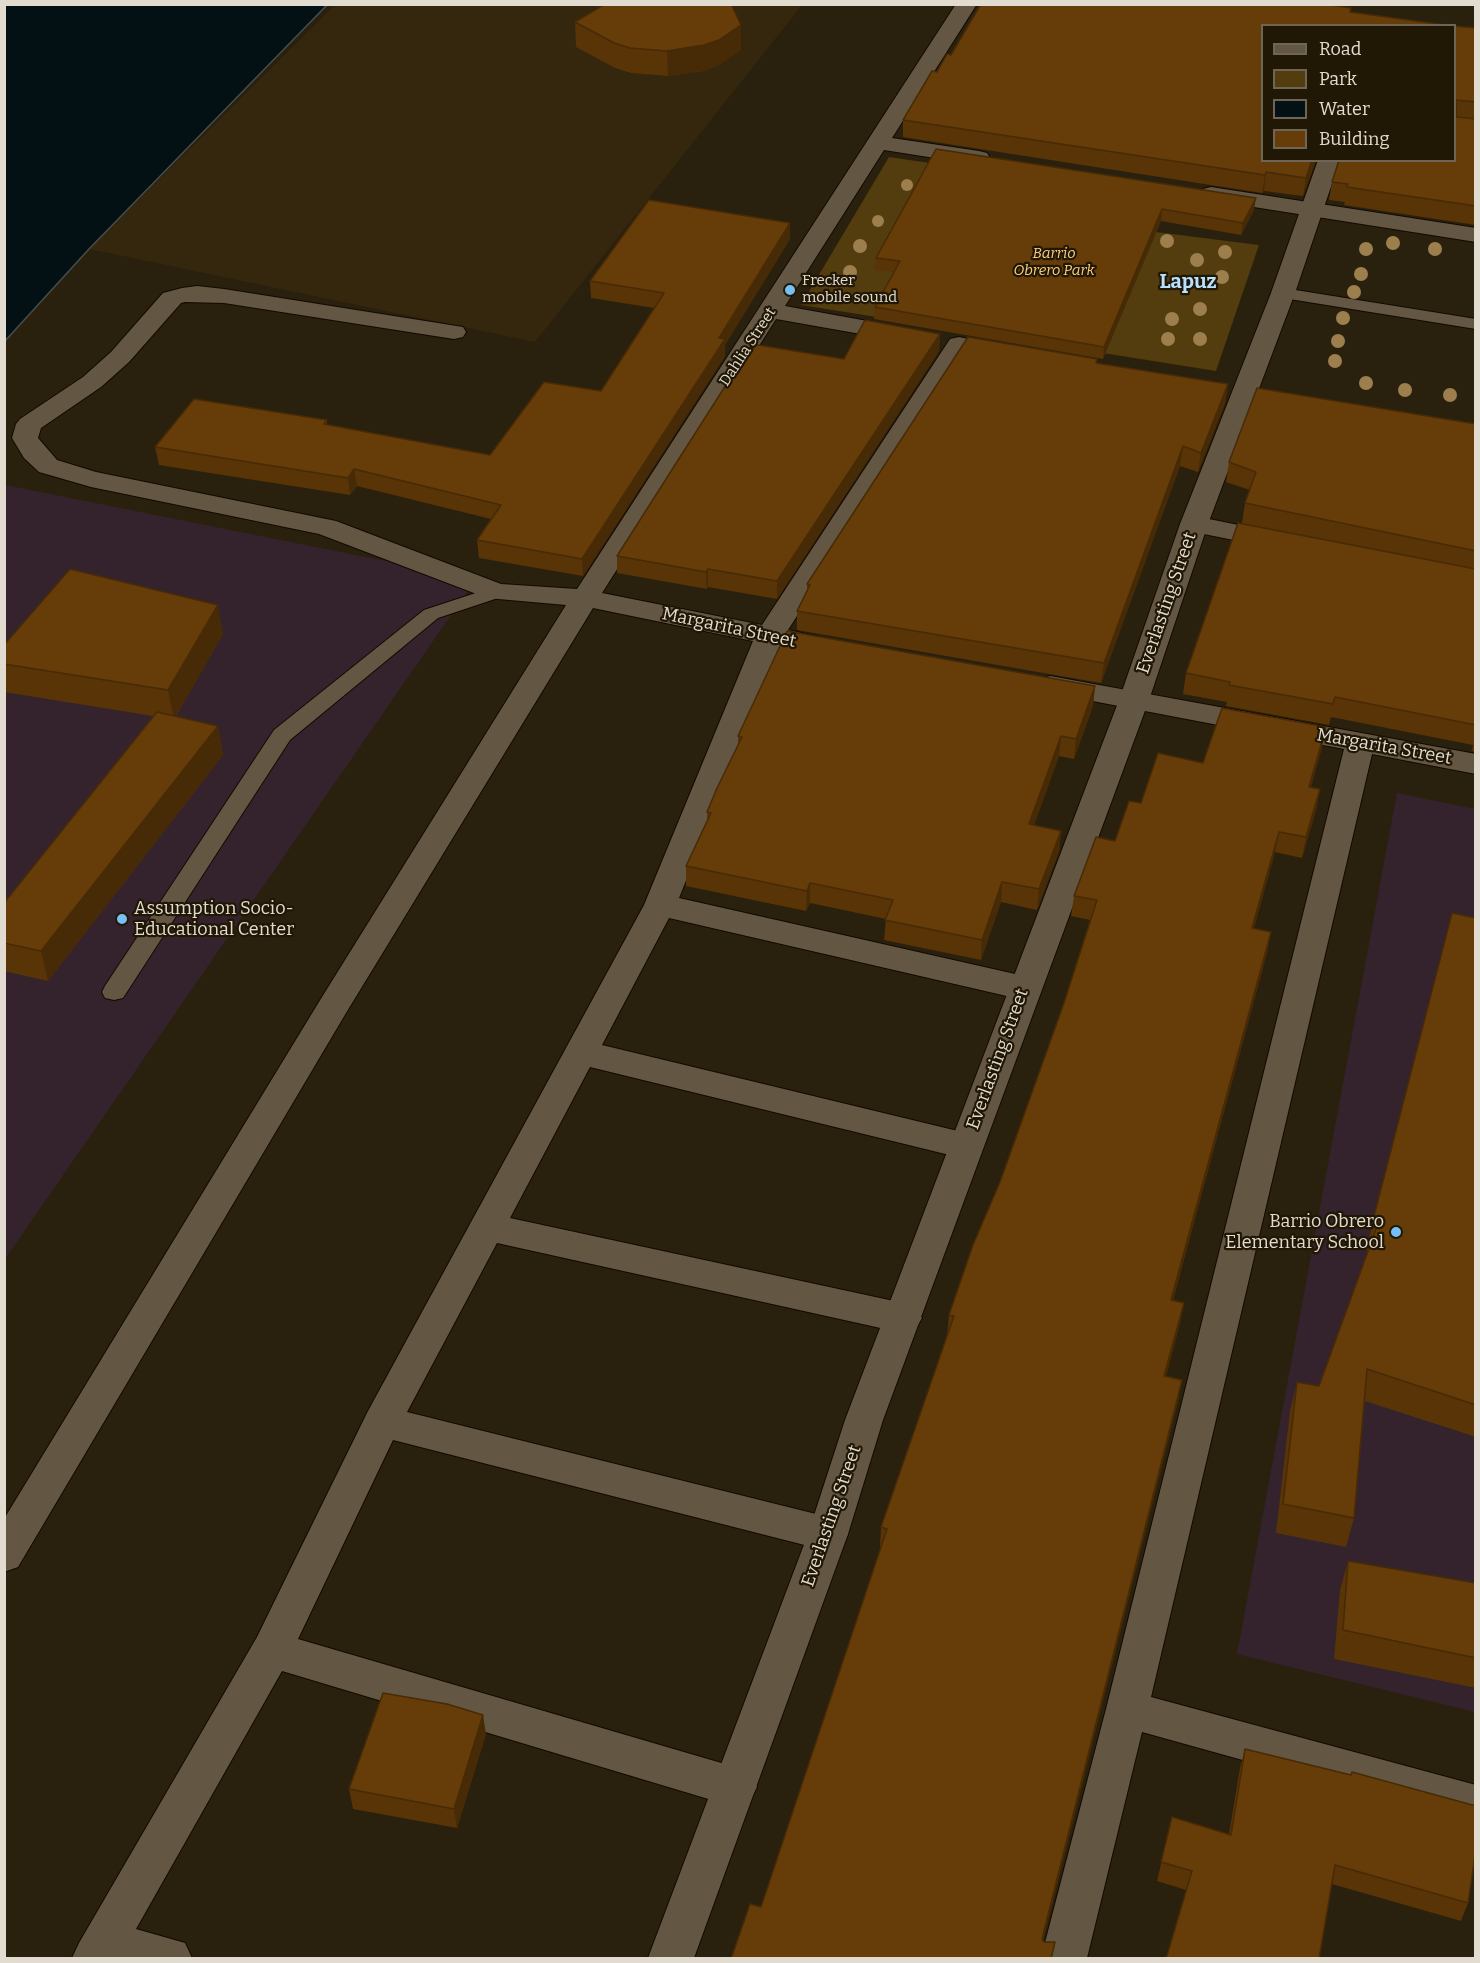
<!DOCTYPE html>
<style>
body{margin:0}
#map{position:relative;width:1480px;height:1963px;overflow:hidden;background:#2a200e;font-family:Bitter,serif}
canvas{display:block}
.frame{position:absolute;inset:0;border:6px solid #e2dbd0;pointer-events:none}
.legend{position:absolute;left:1261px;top:24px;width:195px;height:138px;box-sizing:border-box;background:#211705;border:2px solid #6e6556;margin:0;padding:8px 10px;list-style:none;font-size:18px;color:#e2dbd0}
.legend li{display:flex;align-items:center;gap:12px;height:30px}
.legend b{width:30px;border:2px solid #6e6556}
</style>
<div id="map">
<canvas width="1480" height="1963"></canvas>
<div class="frame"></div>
<ul class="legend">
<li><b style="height:8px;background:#635743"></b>Road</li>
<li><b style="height:16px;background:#533c0d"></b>Park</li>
<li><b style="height:16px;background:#041114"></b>Water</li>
<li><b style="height:16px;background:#663c08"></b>Building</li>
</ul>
</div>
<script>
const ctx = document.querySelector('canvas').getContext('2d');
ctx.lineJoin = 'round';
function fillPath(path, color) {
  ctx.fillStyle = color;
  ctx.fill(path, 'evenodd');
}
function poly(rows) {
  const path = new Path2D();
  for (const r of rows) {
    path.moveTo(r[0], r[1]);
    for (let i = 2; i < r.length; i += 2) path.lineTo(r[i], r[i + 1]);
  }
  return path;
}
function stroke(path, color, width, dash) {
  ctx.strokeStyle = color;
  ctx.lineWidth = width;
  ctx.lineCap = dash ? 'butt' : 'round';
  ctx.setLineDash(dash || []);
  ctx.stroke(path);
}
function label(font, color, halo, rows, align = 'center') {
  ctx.font = font + ' Bitter,serif';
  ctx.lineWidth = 4.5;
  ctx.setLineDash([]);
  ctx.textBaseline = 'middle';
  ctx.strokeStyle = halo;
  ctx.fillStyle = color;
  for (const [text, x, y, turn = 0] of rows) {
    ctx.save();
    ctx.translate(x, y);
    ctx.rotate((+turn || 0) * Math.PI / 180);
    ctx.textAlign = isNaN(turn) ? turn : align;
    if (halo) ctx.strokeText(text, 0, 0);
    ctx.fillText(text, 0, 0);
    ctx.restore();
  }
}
const built = poly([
 [335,5,802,5,535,342,89,249]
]);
const education = poly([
 [5,485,476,579,5,1259],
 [1397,793,1475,809,1475,1712,1237,1654]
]);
const green = poly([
 [889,157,1155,196,1140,230,1259,245,1216,371,801,305]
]);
const water = poly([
 [5,4,327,5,89,249,5,341,5,4]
]);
const service = poly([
 [1283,288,1476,319,1476,329,1277,297,1274,293,1277,289,1283,288],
 [497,586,504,588,507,592,504,596,438,618,290,740,123,998,114,1000,105,998,102,992,105,986,274,730,424,610,497,586]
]);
const minor = poly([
 [956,4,977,4,892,138,979,151,987,153,990,158,987,163,979,165,884,150,785,306,906,328,915,330,918,335,915,340,906,342,776,319,602,593,762,625,950,339,959,337,968,339,971,344,788,630,837,641,841,647,837,653,827,656,780,646,679,898,1024,976,1036,980,1041,988,1036,996,1024,1000,669,918,602,1045,966,1133,978,1137,984,1146,978,1155,966,1159,590,1067,510,1218,903,1303,916,1308,922,1318,916,1328,903,1333,497,1243,407,1412,828,1517,842,1522,848,1534,842,1546,828,1551,393,1440,298,1639,735,1767,750,1773,757,1787,750,1801,735,1807,282,1671,136,1929,185,1943,192,1958,72,1958,79,1943,257,1637,368,1411,644,905,753,641,593,608,346,1013,18,1567,4,1572,4,1519,322,997,566,605,487,598,319,534,91,487,39,472,24,458,12,438,16,424,20,419,83,377,111,352,163,293,182,288,197,286,224,289,463,327,466,332,463,337,454,339,224,303,185,302,181,303,129,362,101,387,41,428,38,438,57,460,96,472,336,521,501,584,577,589,956,4],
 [1211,187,1476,228,1476,242,1203,199,1200,194,1203,189,1211,187],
 [1194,516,1288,535,1292,541,1288,547,1278,549,1184,530,1180,524,1184,518,1194,516],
 [1050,676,1476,754,1476,774,1372,754,1151,1697,1476,1785,1476,1825,1142,1732,1087,1958,1041,1958,1106,1709,1344,749,1040,691,1035,685,1040,679,1050,676]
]);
const tertiary = poly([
 [1318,160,1340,160,1295,293,1208,524,1149,700,883,1420,848,1534,694,1958,648,1958,808,1534,845,1420,1119,700,1180,524,1271,293,1318,160]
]);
const trees = [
 [907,185,6],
 [878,221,6],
 [1167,241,7],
 [1393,243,7],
 [860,246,7],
 [1366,249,7],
 [1435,249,7],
 [1225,252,7],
 [1197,260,7],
 [850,272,7],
 [1361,274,7],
 [1222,277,7],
 [1354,292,7],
 [1200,309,7],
 [1343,318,7],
 [1172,319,7],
 [1168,339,7],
 [1200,339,7],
 [1338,341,7],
 [1335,361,7],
 [1366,383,7],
 [1405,390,7],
 [1450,395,7]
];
const wall = poly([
 [575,22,741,25,741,50,719,65,704,71,668,76,631,73,615,68,576,47],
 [1263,26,1316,160,1303,196,1264,191,1262,193,903,137,903,120,937,72],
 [1455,26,1476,28,1476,225,1344,205,1345,202,1329,200,1332,182],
 [936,149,1254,210,1241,235,1161,221,1103,359,874,319,875,307,894,272,875,270,876,258],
 [790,239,725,345,725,356,583,576,479,558,477,540,491,519,357,486,350,495,159,465,155,447,327,420,327,425,490,455,601,391,654,308,591,298,590,281],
 [940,334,939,351,777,599,708,587,707,589,617,573,617,556,844,359],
 [1097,359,1097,363,1228,384,1225,403,1198,472,1180,466,1101,683,797,630,797,611,807,590,807,584],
 [1476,424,1476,752,1472,751,1473,745,1331,717,1329,725,1226,706,1227,702,1183,694,1186,673,1242,523,1245,503,1250,490,1226,482,1229,462],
 [223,634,176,716,218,726,223,755,48,981,4,971,4,903,153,716,4,692,4,645],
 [1095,686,1093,706,1074,759,1059,756,1034,825,1061,831,1059,851,1037,910,1001,902,981,960,884,940,886,919,810,903,806,911,686,886,686,866,707,820,707,812,738,746,738,736],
 [1326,727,1322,747,1311,787,1320,789,1316,810,1302,858,1275,852,1254,928,1271,932,1267,953,1173,1300,1184,1303,1180,1323,1166,1376,1182,1380,1178,1401,1043,1940,761,1907,881,1548,880,1547,881,1527,947,1336,949,1315,1000,1182,1064,1003,1090,920,1071,916,1074,896,1115,841,1141,803,1203,763],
 [1452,913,1476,918,1476,1437,1365,1401,1354,1518,1346,1547,1276,1533,1290,1411,1297,1382,1319,1386,1368,1250,1366,1250],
 [1348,1561,1476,1583,1476,1688,1334,1659,1340,1590],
 [486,1734,457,1828,353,1809,349,1789],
 [1245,1749,1468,1903,1461,1921,1332,1884,1186,1890,1157,1881,1172,1817,1229,1834,1240,1768]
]);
const shadedWall = poly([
 [741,25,741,50,719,65,704,71,668,76,667,51],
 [1312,160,1316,160,1303,196,1306,178],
 [1266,172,1264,191,1262,193,1265,175],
 [1256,198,1254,210,1241,235,1243,223],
 [1162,209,1161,221,1103,359,1104,347],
 [790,223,790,239,725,345,725,356,583,576,582,559],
 [940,334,939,351,777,599,777,581],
 [1228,384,1225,403,1198,472,1201,453],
 [1183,446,1180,466,1101,683,1104,663],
 [354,469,357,486,350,495,348,478],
 [708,569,708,587,707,589,706,572],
 [218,605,223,634,174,720,168,690],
 [1095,686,1093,706,1074,759,1076,739],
 [218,726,223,755,48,981,41,951],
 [1326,727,1322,747,1305,808,1309,787],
 [1061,736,1059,756,1027,845,1029,824],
 [1320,789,1316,810,1302,858,1306,837],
 [1061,831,1059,851,1037,910,1039,889],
 [1279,832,1275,852,1248,949,1252,928],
 [1002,882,1001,902,981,960,982,940],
 [810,883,810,903,806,911,807,891],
 [1271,932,1267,953,1167,1320,1171,1300],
 [1184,1303,1180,1323,1161,1396,1164,1376],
 [1182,1380,1178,1401,1039,1957,1042,1939],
 [483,1715,486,1734,457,1828,454,1809]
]);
const building = poly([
 [605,4,731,4,741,25,719,40,704,45,667,51,630,48,614,43,575,22,605,4],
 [981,4,1323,4,1351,8,1350,12,1453,26,1263,26,1263,160,1312,160,1306,178,1266,172,1265,175,903,120,932,71,937,72,947,54,951,55,981,4],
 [1455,26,1476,28,1476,102,1456,100,1456,117,1476,119,1476,206,1347,187,1348,184,1332,182,1339,160,1455,160,1455,26],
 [936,149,1256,198,1243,223,1162,209,1104,347,875,307,900,261,876,258,936,149],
 [649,200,790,223,719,338,725,339,582,559,477,540,501,505,354,469,348,478,155,447,194,399,327,420,324,424,490,455,544,382,601,391,664,293,590,281,649,200],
 [865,320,940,334,777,581,708,569,706,572,617,556,752,344,844,359,865,320],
 [968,337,1097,359,1096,363,1228,384,1201,453,1183,446,1104,663,797,611,810,585,807,584,968,337],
 [1257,388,1476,424,1476,551,1245,503,1256,472,1229,462,1257,388],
 [1238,523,1476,569,1476,725,1335,697,1333,704,1229,685,1230,682,1186,673,1238,523],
 [70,569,218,605,168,690,4,664,4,645,70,569],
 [787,631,1095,686,1076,739,1061,736,1029,824,1061,831,1039,889,1002,882,982,940,885,920,893,900,810,883,807,891,686,866,711,813,707,812,717,788,742,737,738,736,787,631],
 [1222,708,1326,727,1309,787,1320,789,1306,837,1279,832,1252,928,1271,932,1171,1300,1184,1303,1164,1376,1182,1380,1042,1939,1044,1942,1055,1942,1051,1959,731,1959,750,1904,761,1907,887,1529,881,1527,954,1316,949,1315,973,1245,1000,1182,1064,1003,1097,900,1074,896,1096,837,1115,841,1129,801,1141,803,1158,753,1203,763,1222,708],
 [157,712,218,726,41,951,4,943,4,903,157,712],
 [1452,913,1476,918,1476,1405,1367,1369,1354,1518,1283,1504,1297,1382,1319,1386,1379,1221,1373,1220,1452,913],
 [1348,1561,1476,1583,1476,1658,1343,1630,1348,1561],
 [383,1693,447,1704,483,1715,454,1809,349,1789,383,1693],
 [1245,1749,1351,1775,1352,1772,1476,1806,1476,1849,1468,1903,1335,1865,1319,1959,1166,1959,1192,1871,1161,1862,1172,1817,1231,1835,1245,1749]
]);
const markers = [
 [790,290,6,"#75c0f6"],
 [122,919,6,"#75c0f6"],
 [1396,1232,6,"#75c0f6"]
];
const farParknames = [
 ["Barrio",1054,254],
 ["Obrero Park",1054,271]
];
const farPoinames = [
 ["Frecker",802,281],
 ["mobile sound",802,298]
];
const farStreetnames = [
 ["Dahlia Street",748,347,-57]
];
const streetNames = [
 ["Everlasting Street",1167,603,-71],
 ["Margarita Street",729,628,12],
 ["Margarita Street",1384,747,10],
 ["Everlasting Street",998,1059,-70],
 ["Everlasting Street",832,1516,-71]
];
const poiNames = [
 ["Assumption Socio-",134,909],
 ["Educational Center",134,930],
 ["Barrio Obrero",1384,1222,"right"],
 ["Elementary School",1384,1243,"right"]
];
const farDistrictnames = [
 ["Lapuz",1188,282]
];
fillPath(built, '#34270d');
fillPath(education, '#34232d');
fillPath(green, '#533c0d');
fillPath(water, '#041114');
stroke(water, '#474e4c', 1.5);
stroke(service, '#130900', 2);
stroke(minor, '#130900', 2);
stroke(tertiary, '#130900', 2);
fillPath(service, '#635743');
fillPath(minor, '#635743');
fillPath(tertiary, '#635743');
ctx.fillStyle = '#9c7f4c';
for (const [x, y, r] of trees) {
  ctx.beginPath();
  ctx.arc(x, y, r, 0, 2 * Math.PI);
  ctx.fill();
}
fillPath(wall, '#583407');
fillPath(shadedWall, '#472a06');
fillPath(building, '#663c08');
stroke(building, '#472a06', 1.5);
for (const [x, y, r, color] of markers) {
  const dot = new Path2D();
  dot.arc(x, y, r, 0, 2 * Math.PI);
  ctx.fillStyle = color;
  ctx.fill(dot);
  stroke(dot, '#211705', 2);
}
label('italic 15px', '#f9cd7f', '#211705', farParknames);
label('15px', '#e2dbd0', '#211705', farPoinames, 'left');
label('15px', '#e2dbd0', '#211705', farStreetnames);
label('18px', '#e2dbd0', '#211705', streetNames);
label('18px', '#e2dbd0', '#211705', poiNames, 'left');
label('bold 20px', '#b8e0ff', '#211705', farDistrictnames);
</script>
